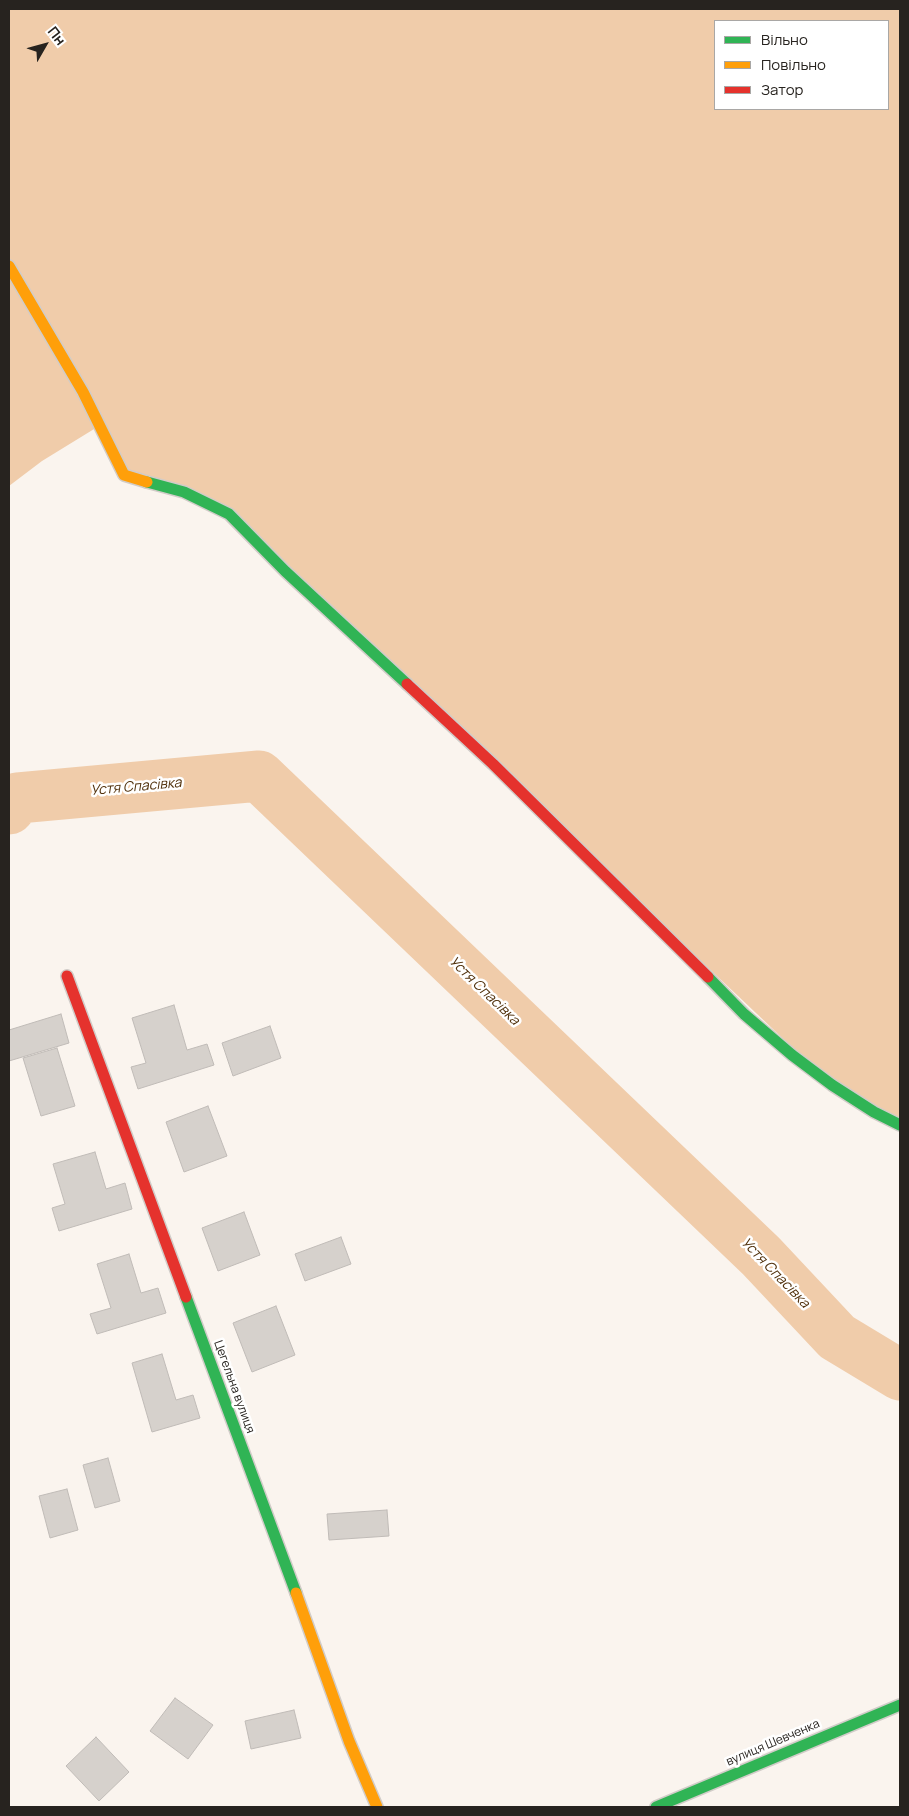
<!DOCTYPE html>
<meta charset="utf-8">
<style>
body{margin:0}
#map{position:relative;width:909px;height:1816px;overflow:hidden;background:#faf4ee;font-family:Manrope,sans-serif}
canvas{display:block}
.frame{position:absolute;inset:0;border:10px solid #27231f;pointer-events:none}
.legend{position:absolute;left:714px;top:20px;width:175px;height:90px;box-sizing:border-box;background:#fff;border:1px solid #a9a7a5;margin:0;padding:6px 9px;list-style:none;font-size:15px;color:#27231f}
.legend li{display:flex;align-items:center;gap:10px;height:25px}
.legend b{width:25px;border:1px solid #a9a7a5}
.north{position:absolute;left:20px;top:20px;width:50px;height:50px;-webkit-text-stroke:4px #fff;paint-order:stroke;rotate:52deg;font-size:14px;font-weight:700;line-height:20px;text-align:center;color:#27231f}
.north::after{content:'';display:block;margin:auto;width:18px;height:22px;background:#27231f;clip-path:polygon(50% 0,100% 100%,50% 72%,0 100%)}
</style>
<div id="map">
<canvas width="909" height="1816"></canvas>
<div class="frame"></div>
<ul class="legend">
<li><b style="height:6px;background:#30b455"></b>Вільно</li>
<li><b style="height:6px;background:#ff9f0a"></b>Повільно</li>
<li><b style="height:6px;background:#e5322d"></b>Затор</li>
</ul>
<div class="north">Пн</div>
</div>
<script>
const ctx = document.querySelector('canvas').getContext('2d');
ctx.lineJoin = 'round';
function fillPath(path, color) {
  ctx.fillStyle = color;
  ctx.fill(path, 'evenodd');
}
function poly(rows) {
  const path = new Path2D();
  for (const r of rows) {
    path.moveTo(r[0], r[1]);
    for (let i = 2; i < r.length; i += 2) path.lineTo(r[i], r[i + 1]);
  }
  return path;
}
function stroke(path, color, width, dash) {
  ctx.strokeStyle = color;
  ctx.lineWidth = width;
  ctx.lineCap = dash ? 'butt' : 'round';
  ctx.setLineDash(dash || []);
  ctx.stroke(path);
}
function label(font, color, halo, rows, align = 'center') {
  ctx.font = font + ' Manrope,sans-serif';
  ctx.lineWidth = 5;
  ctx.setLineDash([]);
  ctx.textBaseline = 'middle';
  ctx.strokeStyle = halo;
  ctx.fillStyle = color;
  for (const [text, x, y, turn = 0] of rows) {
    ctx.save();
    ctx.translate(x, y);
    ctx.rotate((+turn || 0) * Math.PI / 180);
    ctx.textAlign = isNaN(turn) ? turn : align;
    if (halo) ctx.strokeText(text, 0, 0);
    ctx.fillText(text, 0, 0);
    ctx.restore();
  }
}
const water = poly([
 [9,9,900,9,900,1125,832,1085,229,514,124,475,99,426,42,461,9,486],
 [715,21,888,21,888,109,715,109]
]);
const river = poly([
 [9,809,18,798,259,776,761,1256,837,1337,900,1375]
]);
const building = poly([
 [174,1005,187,1050,207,1044,214,1065,138,1089,131,1067,146,1063,132,1018,174,1005],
 [61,1014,69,1043,9,1061,9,1030,61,1014],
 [270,1026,281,1058,233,1076,222,1043,270,1026],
 [57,1048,75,1106,41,1116,23,1058,57,1048],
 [208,1106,227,1156,184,1172,166,1122,208,1106],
 [95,1152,106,1189,125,1183,132,1209,59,1231,52,1208,65,1204,53,1164,95,1152],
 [244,1212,260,1255,218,1271,202,1228,244,1212],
 [341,1237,351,1264,305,1281,295,1254,341,1237],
 [129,1254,141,1293,158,1288,166,1313,97,1334,90,1314,111,1308,97,1264,129,1254],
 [276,1306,295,1355,252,1372,233,1323,276,1306],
 [162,1354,176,1400,193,1395,200,1418,152,1432,132,1363,162,1354],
 [108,1458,120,1501,95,1508,83,1465,108,1458],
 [67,1489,78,1530,50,1538,39,1496,67,1489],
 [387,1510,389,1536,329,1540,327,1514,387,1510],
 [175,1698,213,1725,188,1759,150,1731,175,1698],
 [294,1710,301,1738,251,1749,245,1721,294,1710],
 [96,1737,129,1772,99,1801,66,1766,96,1737]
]);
const fast = poly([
 [147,482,184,492,229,514,285,571,407,684],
 [708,977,744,1014,792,1055,832,1085,874,1112,900,1125],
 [186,1297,296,1593],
 [656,1807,900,1705]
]);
const slow = poly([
 [9,266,83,392,124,475,147,482],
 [296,1593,349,1741,377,1807]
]);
const jam = poly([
 [407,684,493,764,708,977],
 [67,976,186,1297]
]);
const streetNames = [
 ["Цегельна вулиця",234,1387,70],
 ["вулиця Шевченка",773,1743,-23]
];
const waterNames = [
 ["Устя Спасівка",136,787,-5],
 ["Устя Спасівка",484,991,44],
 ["Устя Спасівка",775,1273,46]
];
fillPath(water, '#f0ccaa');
stroke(river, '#f0ccaa', 51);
fillPath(building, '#d6d1cc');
stroke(building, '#c0bbb7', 1);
stroke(fast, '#d1ccc8', 14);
stroke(slow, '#d1ccc8', 14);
stroke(jam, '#d1ccc8', 14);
stroke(fast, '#30b455', 11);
stroke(slow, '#ff9f0a', 11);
stroke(jam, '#e5322d', 11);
label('12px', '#27231f', '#fff', streetNames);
label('italic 14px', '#51310c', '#fff', waterNames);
</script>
